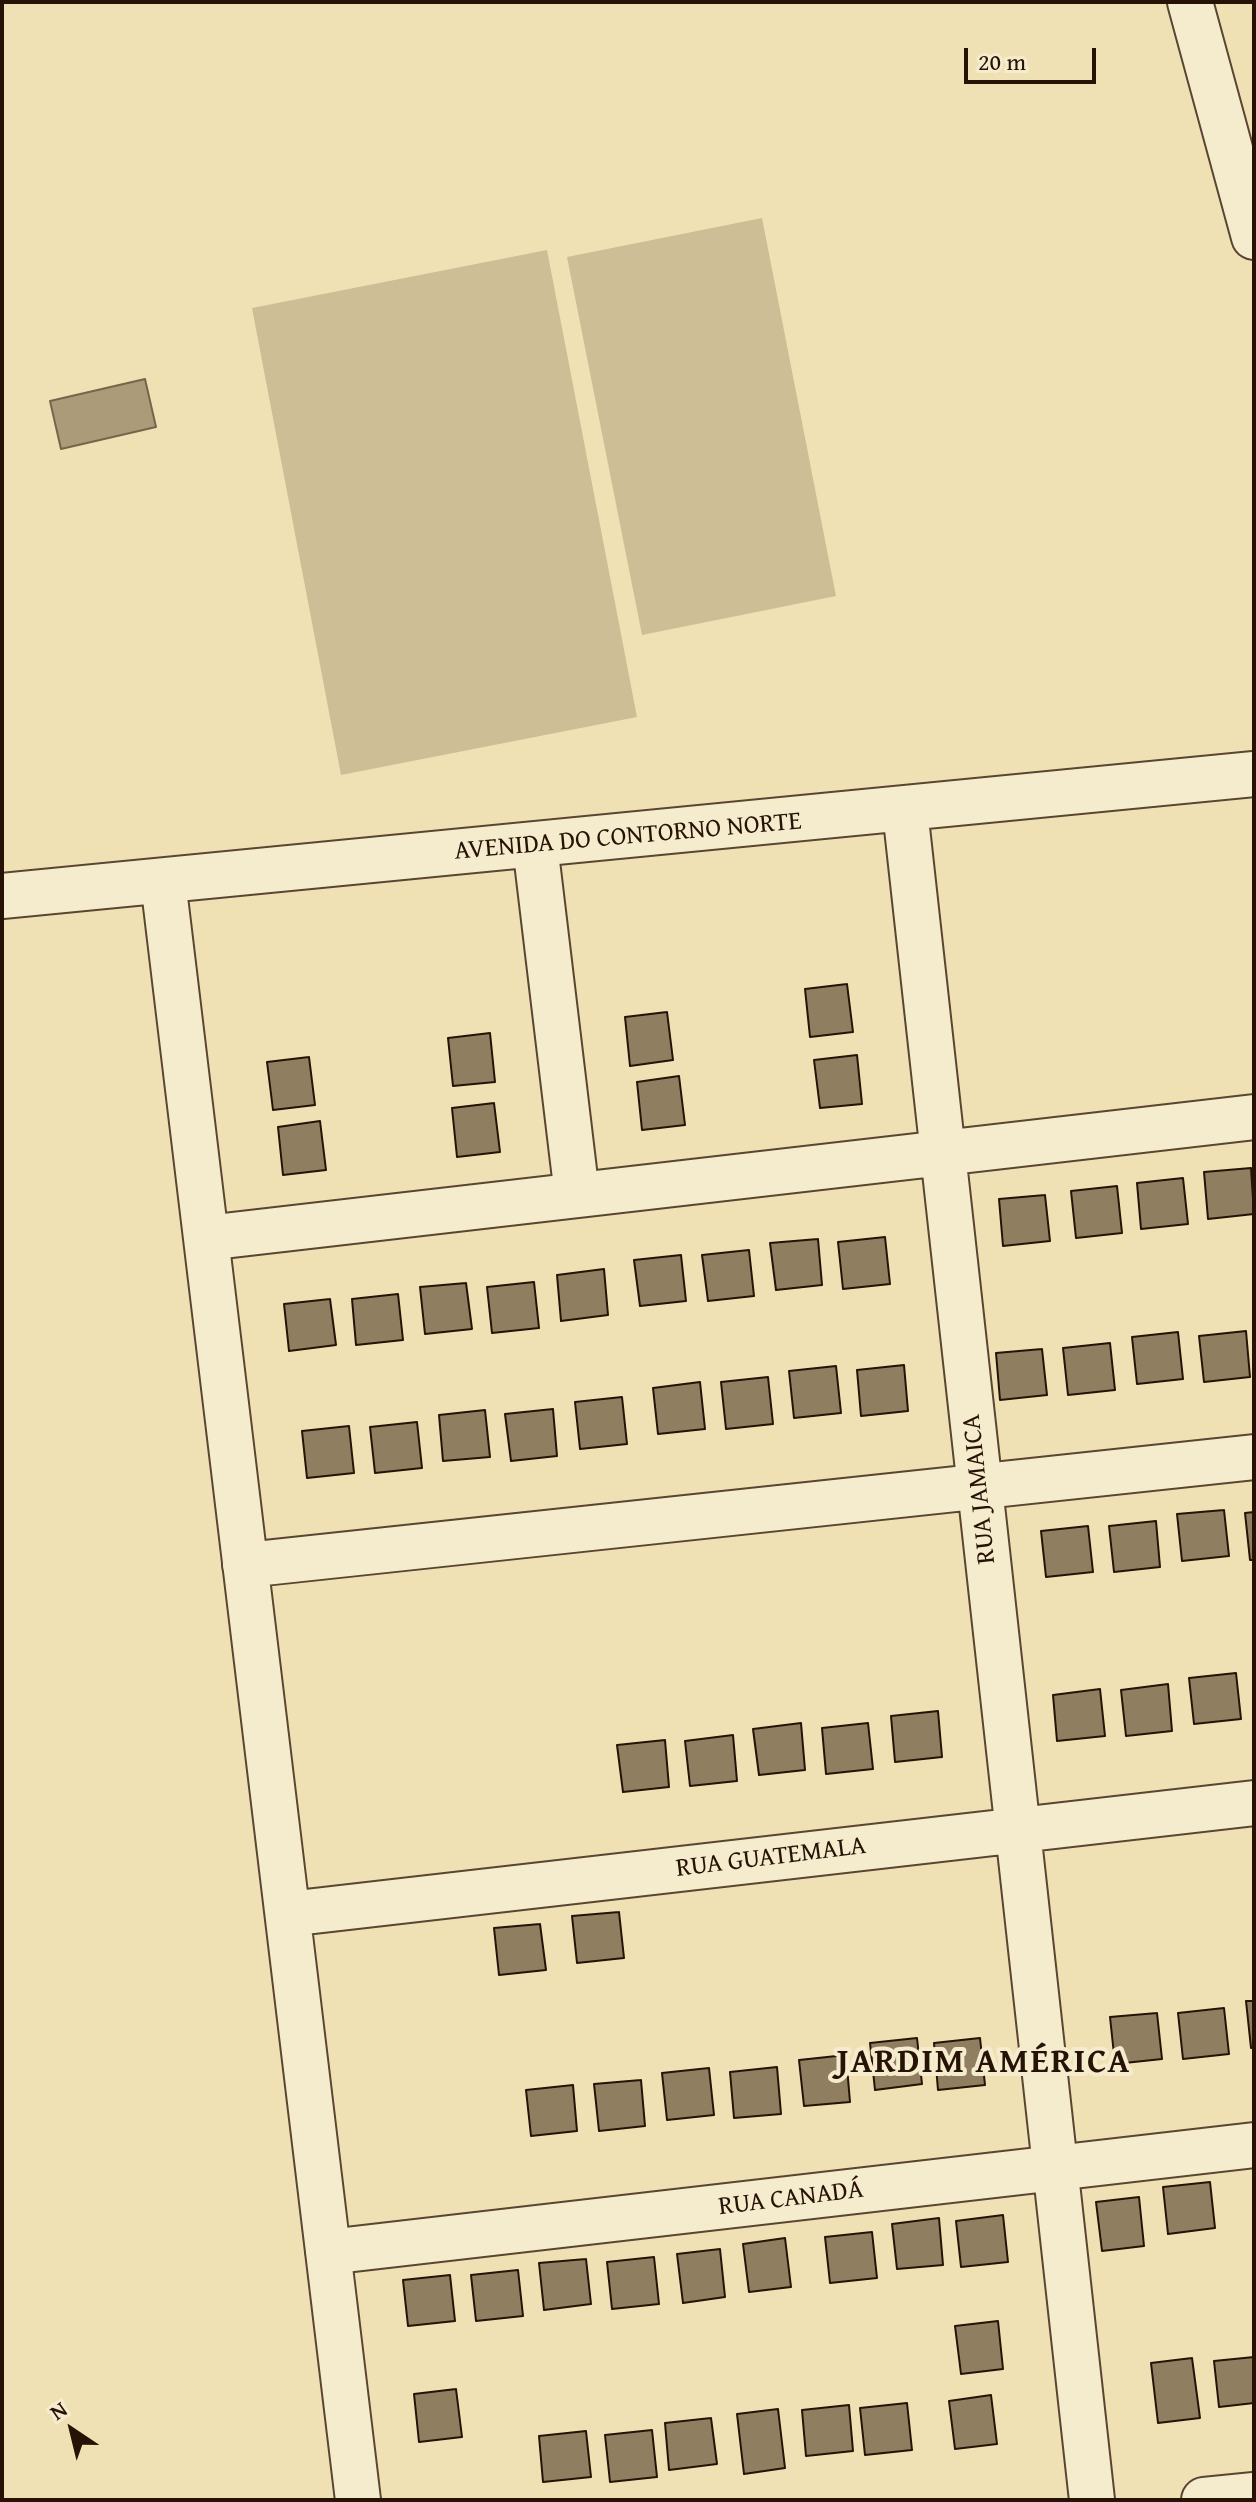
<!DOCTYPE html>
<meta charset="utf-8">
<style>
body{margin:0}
#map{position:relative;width:1256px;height:2502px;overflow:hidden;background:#f0e1b4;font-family:"Gentium Book Plus",serif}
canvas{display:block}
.frame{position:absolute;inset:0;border:4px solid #271206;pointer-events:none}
.north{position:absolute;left:32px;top:2390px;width:80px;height:80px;-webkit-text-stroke:6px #f5ecce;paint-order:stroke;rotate:325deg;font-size:22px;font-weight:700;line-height:32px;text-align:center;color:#271206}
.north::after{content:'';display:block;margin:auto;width:28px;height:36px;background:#271206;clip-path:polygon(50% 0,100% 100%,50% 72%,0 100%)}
.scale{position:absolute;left:964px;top:48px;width:132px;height:36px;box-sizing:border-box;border:4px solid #271206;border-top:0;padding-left:10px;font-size:24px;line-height:28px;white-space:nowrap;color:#271206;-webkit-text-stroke:6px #f5ecce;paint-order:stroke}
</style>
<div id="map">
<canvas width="1256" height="2502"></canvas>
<div class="frame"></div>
<div class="north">N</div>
<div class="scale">20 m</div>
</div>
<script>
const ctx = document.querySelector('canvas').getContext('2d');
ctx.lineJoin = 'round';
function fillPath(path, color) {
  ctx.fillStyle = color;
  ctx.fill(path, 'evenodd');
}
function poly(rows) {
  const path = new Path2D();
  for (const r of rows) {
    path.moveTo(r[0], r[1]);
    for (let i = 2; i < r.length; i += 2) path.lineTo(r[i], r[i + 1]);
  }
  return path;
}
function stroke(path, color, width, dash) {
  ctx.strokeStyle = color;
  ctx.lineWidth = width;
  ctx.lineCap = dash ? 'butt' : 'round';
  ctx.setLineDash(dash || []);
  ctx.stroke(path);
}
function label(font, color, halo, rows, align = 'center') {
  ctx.font = font + ' "Gentium Book Plus",serif';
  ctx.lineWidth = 8;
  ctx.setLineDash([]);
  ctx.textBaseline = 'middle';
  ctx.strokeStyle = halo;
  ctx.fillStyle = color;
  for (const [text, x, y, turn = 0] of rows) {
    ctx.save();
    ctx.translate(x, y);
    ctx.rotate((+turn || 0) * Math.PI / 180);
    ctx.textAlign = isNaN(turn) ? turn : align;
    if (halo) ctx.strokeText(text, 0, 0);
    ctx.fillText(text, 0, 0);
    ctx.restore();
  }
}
const green = poly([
 [762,218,836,596,642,635,567,257],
 [547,250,637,717,341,775,252,308]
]);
const water = poly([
 [145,379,156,427,61,449,50,401,145,379]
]);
const building = poly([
 [847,984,853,1032,810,1037,805,989,847,984],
 [667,1012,673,1060,630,1066,625,1017,667,1012],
 [490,1033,495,1082,453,1086,448,1038,490,1033],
 [857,1055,862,1104,820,1108,814,1060,857,1055],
 [309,1057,315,1105,273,1110,267,1062,309,1057],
 [679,1076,685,1125,642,1130,637,1082,679,1076],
 [494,1103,500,1152,457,1157,452,1108,494,1103],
 [320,1121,326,1170,283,1175,278,1127,320,1121],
 [1251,1168,1254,1214,1208,1219,1204,1172,1251,1168],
 [1183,1178,1188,1224,1141,1229,1137,1183,1183,1178],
 [1117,1186,1122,1233,1076,1238,1071,1191,1117,1186],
 [1045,1195,1050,1241,1003,1246,999,1199,1045,1195],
 [885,1237,890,1284,843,1289,838,1242,885,1237],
 [818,1239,822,1285,776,1290,770,1243,818,1239],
 [749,1250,754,1296,708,1301,702,1255,749,1250],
 [681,1255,686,1301,640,1306,634,1260,681,1255],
 [604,1269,608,1315,561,1321,557,1275,604,1269],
 [534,1282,539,1328,492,1333,487,1287,534,1282],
 [466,1283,472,1329,425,1334,420,1287,466,1283],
 [398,1294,403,1340,356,1345,352,1299,398,1294],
 [330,1299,336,1345,289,1351,284,1304,330,1299],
 [1246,1331,1250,1377,1204,1382,1199,1336,1246,1331],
 [1178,1332,1183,1379,1137,1384,1132,1337,1178,1332],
 [1110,1343,1115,1390,1068,1395,1063,1348,1110,1343],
 [1042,1349,1047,1395,1000,1400,996,1353,1042,1349],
 [904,1365,908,1411,861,1416,857,1370,904,1365],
 [836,1366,841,1413,794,1418,789,1371,836,1366],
 [768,1377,773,1424,726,1429,721,1382,768,1377],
 [700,1382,705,1429,658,1434,653,1388,700,1382],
 [622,1397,627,1444,580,1449,575,1402,622,1397],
 [553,1409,557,1456,511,1461,505,1414,553,1409],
 [485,1410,490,1457,443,1461,439,1415,485,1410],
 [417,1422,422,1468,375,1473,370,1427,417,1422],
 [349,1426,354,1473,307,1478,302,1431,349,1426],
 [1224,1510,1229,1556,1182,1561,1177,1514,1224,1510],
 [1254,1512,1254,1560,1250,1560,1245,1513,1254,1512],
 [1156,1521,1160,1567,1114,1572,1109,1526,1156,1521],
 [1088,1526,1093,1572,1046,1577,1041,1531,1088,1526],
 [1236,1673,1241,1719,1194,1724,1189,1678,1236,1673],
 [1168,1684,1172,1731,1126,1736,1121,1690,1168,1684],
 [1100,1689,1105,1736,1057,1741,1053,1695,1100,1689],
 [938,1711,942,1757,895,1762,891,1716,938,1711],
 [801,1723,805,1770,759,1775,753,1729,801,1723],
 [868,1723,873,1769,826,1774,822,1728,868,1723],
 [733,1735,737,1781,690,1786,685,1741,733,1735],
 [665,1740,669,1787,623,1792,617,1745,665,1740],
 [619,1912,624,1958,577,1963,572,1916,619,1912],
 [540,1924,546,1970,499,1975,494,1928,540,1924],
 [1246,2001,1254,2001,1254,2047,1251,2048,1246,2001],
 [1224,2008,1229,2054,1183,2059,1178,2013,1224,2008],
 [1157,2013,1162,2059,1115,2064,1110,2017,1157,2013],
 [917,2038,922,2084,875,2090,870,2043,917,2038],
 [980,2038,985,2085,938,2090,934,2043,980,2038],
 [846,2055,850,2102,804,2106,799,2060,846,2055],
 [777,2067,781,2114,734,2118,730,2072,777,2067],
 [709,2068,714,2115,667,2120,662,2073,709,2068],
 [641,2080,645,2126,599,2131,594,2084,641,2080],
 [573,2085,577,2131,531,2136,526,2090,573,2085],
 [1210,2182,1215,2228,1168,2234,1163,2187,1210,2182],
 [1139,2197,1144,2246,1102,2251,1096,2202,1139,2197],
 [1003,2215,1008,2262,961,2267,956,2221,1003,2215],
 [939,2218,943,2265,897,2269,892,2224,939,2218],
 [872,2232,877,2278,830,2283,825,2237,872,2232],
 [785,2238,791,2287,749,2292,743,2244,785,2238],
 [720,2249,725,2297,683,2303,677,2254,720,2249],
 [654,2257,659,2304,612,2309,607,2262,654,2257],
 [586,2259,591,2304,544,2310,539,2263,586,2259],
 [518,2270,523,2316,476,2321,471,2275,518,2270],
 [450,2275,455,2321,408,2326,403,2280,450,2275],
 [998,2321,1003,2369,961,2374,955,2326,998,2321],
 [1254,2357,1254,2403,1219,2407,1214,2361,1254,2357],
 [1192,2358,1200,2418,1158,2423,1151,2363,1192,2358],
 [456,2389,462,2437,419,2442,414,2394,456,2389],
 [991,2395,997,2444,955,2449,949,2401,991,2395],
 [907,2403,912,2450,865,2455,860,2408,907,2403],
 [849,2405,853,2451,806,2456,802,2410,849,2405],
 [778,2409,785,2468,744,2474,737,2414,778,2409],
 [711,2418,717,2464,669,2470,665,2423,711,2418],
 [652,2430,657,2477,610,2482,605,2435,652,2430],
 [586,2431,591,2477,543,2482,539,2436,586,2431]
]);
const street = poly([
 [1190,2,1254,237],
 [905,810,1092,2500],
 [535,845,577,1195],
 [163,881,358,2500],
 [2,896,1254,774],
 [206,1238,1254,1117],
 [245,1565,1254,1457],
 [288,1914,1254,1803],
 [328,2252,1254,2145],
 [1204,2500,1254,2495]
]);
const streetNames = [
 ["AVENIDA DO CONTORNO NORTE",628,837,-5],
 ["RUA JAMAICA",980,1489,-96],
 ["RUA GUATEMALA",771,1858,-7],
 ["RUA CANADÁ",791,2199,-7]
];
const districtNames = [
 ["JARDIM AMÉRICA",984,2063]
];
fillPath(green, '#cebe96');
fillPath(water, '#ac9b79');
stroke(water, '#77644b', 2);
fillPath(building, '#907e60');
stroke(building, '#271206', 2);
stroke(street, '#594632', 48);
stroke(street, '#f5ecce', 44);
label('26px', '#271206', '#f5ecce', streetNames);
ctx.letterSpacing = '2px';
label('bold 34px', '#271206', '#f5ecce', districtNames);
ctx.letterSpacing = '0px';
</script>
